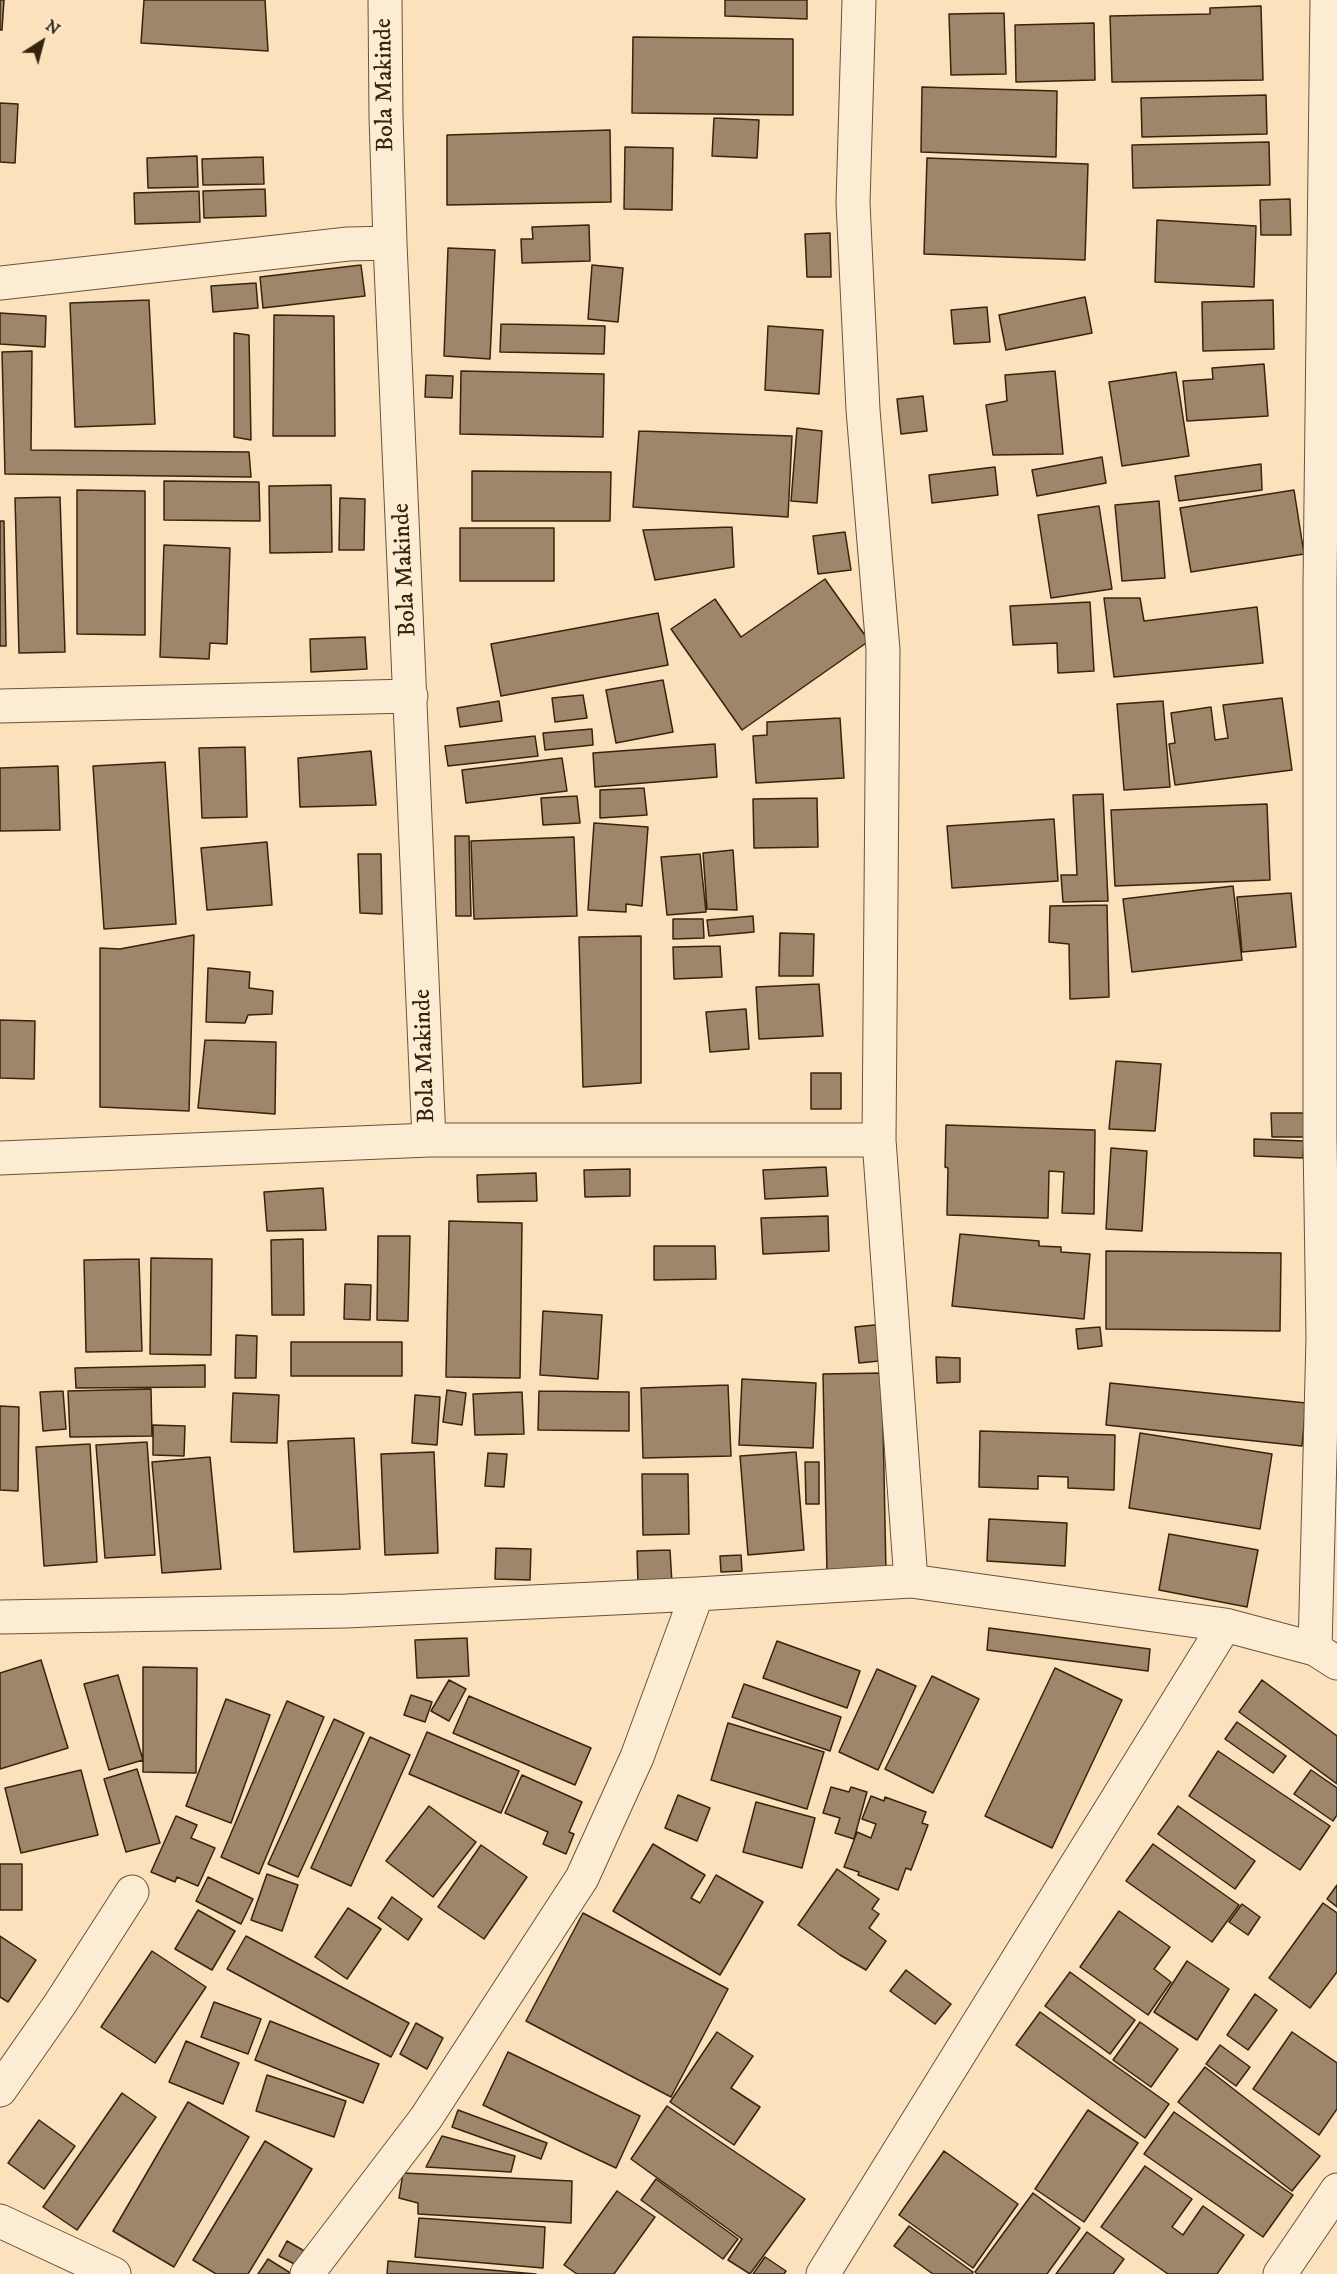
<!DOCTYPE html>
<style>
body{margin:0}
#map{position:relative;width:1337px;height:2274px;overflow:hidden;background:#fce1bd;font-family:"IM FELL DW Pica",serif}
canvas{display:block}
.north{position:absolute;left:12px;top:12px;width:60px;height:60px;-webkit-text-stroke:4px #fdecd4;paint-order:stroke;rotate:36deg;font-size:16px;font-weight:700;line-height:24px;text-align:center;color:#36240f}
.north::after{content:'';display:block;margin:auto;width:21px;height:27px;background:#36240f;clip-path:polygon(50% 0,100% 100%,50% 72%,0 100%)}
</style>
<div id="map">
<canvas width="1337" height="2274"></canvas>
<div class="north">N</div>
</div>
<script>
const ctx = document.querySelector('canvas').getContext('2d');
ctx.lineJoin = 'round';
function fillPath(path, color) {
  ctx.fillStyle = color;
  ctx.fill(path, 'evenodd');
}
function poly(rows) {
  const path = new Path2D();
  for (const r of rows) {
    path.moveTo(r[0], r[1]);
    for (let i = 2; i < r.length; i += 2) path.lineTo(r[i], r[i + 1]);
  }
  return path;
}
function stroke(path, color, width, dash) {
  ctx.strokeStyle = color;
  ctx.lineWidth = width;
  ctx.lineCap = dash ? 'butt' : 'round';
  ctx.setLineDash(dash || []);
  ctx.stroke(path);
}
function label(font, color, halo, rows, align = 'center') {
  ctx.font = font + ' "IM FELL DW Pica",serif';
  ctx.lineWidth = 5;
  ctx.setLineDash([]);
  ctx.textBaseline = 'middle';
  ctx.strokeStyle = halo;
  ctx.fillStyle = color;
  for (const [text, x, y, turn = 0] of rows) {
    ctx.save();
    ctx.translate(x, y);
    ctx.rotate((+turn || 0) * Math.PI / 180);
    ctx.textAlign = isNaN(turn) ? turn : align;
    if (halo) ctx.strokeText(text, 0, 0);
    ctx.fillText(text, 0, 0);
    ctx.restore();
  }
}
const building = poly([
 [0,0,4,0,2,30,0,30,0,0],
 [144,0,265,0,268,51,141,43,144,0],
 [725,0,807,0,807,19,725,16,725,0],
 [1261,6,1263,80,1112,82,1110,16,1210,14,1210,8,1261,6],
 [1004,13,1006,74,951,75,949,14,1004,13],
 [1094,23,1095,80,1016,82,1015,25,1094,23],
 [633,37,793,39,793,115,632,113,633,37],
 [922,87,1057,91,1056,157,921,152,922,87],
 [1266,95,1267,134,1142,137,1141,98,1266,95],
 [0,103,18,104,15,163,0,162,0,103],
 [714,118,759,120,757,158,712,156,714,118],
 [610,130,611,202,447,205,447,135,610,130],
 [1269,142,1270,185,1133,188,1132,145,1269,142],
 [625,147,673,148,672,210,624,209,625,147],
 [197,156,198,187,148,188,147,158,197,156],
 [263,157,264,184,203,185,202,159,263,157],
 [927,158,1088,164,1085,260,924,254,927,158],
 [265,189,266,216,204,218,203,191,265,189],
 [199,191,200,222,135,224,134,193,199,191],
 [1290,199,1291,235,1261,235,1260,200,1290,199],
 [1157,220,1256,226,1254,287,1155,282,1157,220],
 [589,225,590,261,522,263,521,239,533,239,532,227,589,225],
 [830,233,831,277,807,277,805,234,830,233],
 [448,248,495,250,490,359,444,356,448,248],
 [361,265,365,296,263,308,260,277,361,265],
 [592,265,623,268,618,322,588,319,592,265],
 [256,283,258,308,213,312,211,286,256,283],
 [1085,297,1092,333,1006,350,999,315,1085,297],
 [149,300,155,424,75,427,70,303,149,300],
 [1273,300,1274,349,1203,351,1202,302,1273,300],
 [987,307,990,342,954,344,951,310,987,307],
 [0,313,46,316,45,347,0,344,0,313],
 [274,315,334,316,335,436,273,436,274,315],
 [501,324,605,326,604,354,500,352,501,324],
 [768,326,823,330,819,394,765,390,768,326],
 [234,333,249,335,251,440,234,437,234,333],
 [32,351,31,450,249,452,251,477,5,474,2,352,32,351],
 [1264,364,1268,416,1187,421,1183,381,1213,379,1212,368,1264,364],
 [461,371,604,374,603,437,460,434,461,371],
 [1055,371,1063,454,993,455,986,405,1007,401,1005,375,1055,371],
 [1176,372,1189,456,1122,466,1109,382,1176,372],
 [426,375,453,376,452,398,425,397,426,375],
 [923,396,927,431,901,434,897,399,923,396],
 [797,428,822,431,817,503,791,501,797,428],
 [639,431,792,436,788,517,633,507,639,431],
 [1102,457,1106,483,1037,496,1032,470,1102,457],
 [1261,464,1262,490,1179,501,1175,476,1261,464],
 [995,467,998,495,932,503,929,475,995,467],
 [472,471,611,472,610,521,472,521,472,471],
 [164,481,259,482,260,521,164,520,164,481],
 [331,485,332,552,270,553,269,486,331,485],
 [77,490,145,491,145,635,77,634,77,490],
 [1294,490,1304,554,1191,572,1180,508,1294,490],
 [60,497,65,652,19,653,15,498,60,497],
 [340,498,365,499,364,550,339,550,340,498],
 [1159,501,1165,578,1122,581,1115,505,1159,501],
 [1099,506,1112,589,1051,598,1038,515,1099,506],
 [0,521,4,521,6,646,0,646,0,521],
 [732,527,734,567,655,580,643,530,732,527],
 [460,528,554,528,554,581,460,581,460,528],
 [845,532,851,570,818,574,813,536,845,532],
 [164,545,230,548,227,644,210,643,209,659,160,657,164,545],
 [825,579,869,641,742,730,671,629,715,599,741,637,825,579],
 [1104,598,1140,598,1144,621,1257,607,1263,663,1114,677,1104,598],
 [1090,602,1094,671,1058,673,1057,643,1013,645,1010,606,1090,602],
 [658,613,668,665,501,696,491,644,658,613],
 [365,637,367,669,311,672,310,639,365,637],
 [663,680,673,732,616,743,606,690,663,680],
 [583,695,587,718,555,722,552,698,583,695],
 [1282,698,1292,770,1175,785,1169,744,1175,743,1171,713,1211,707,1215,740,1228,738,1223,705,1282,698],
 [499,701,502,721,460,727,457,708,499,701],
 [1163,701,1170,787,1124,790,1117,704,1163,701],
 [840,718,844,778,756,783,753,736,767,735,767,722,840,718],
 [592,729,593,745,545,750,543,733,592,729],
 [535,736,538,756,448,766,445,746,535,736],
 [715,744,717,777,595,787,593,753,715,744],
 [245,747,247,817,202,818,199,748,245,747],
 [371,751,376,805,300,807,298,758,371,751],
 [562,758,567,791,466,803,462,770,562,758],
 [165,762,176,924,104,929,93,766,165,762],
 [58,766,60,830,0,831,0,768,58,766],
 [644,788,647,815,600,818,600,790,644,788],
 [1103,794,1108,901,1063,902,1061,875,1077,875,1073,795,1103,794],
 [577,796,580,823,543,825,541,798,577,796],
 [817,798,818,847,754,848,753,799,817,798],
 [1267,804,1270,880,1115,886,1111,810,1267,804],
 [1054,819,1058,881,952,888,947,826,1054,819],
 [594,823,648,827,642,906,626,904,626,912,588,910,594,823],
 [455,836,469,836,471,916,456,916,455,836],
 [574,837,577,916,474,919,471,841,574,837],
 [267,842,272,905,207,910,201,848,267,842],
 [733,850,737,910,707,909,703,853,733,850],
 [358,854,381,854,382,914,360,913,358,854],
 [700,854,706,912,667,915,661,857,700,854],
 [1233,886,1242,960,1132,972,1123,899,1233,886],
 [1291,893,1296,947,1242,952,1237,897,1291,893],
 [1107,905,1109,997,1070,999,1069,944,1049,942,1050,906,1107,905],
 [753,916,754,932,709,936,707,920,753,916],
 [673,919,703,919,704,938,673,939,673,919],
 [780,933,814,934,813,976,779,976,780,933],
 [194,935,189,1111,100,1107,100,948,120,949,194,935],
 [641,936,641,1083,583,1087,579,937,641,936],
 [720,946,722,977,674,979,673,947,720,946],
 [208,968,250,972,249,988,273,991,272,1014,248,1015,245,1023,206,1022,208,968],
 [819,984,823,1036,759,1039,756,987,819,984],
 [746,1009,749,1049,710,1052,706,1012,746,1009],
 [0,1020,35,1021,34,1079,0,1078,0,1020],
 [205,1040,276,1042,275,1114,198,1108,205,1040],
 [1116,1061,1161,1064,1155,1131,1109,1129,1116,1061],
 [811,1073,841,1073,841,1109,811,1109,811,1073],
 [1271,1113,1304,1113,1305,1137,1272,1137,1271,1113],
 [946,1125,1095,1130,1094,1214,1062,1213,1064,1172,1049,1171,1048,1218,947,1215,948,1168,945,1167,946,1125],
 [1254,1139,1304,1141,1303,1158,1254,1156,1254,1139],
 [1111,1148,1147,1151,1142,1231,1106,1229,1111,1148],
 [826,1167,828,1196,765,1199,763,1170,826,1167],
 [630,1169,630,1196,585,1197,584,1170,630,1169],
 [536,1173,537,1201,478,1202,477,1175,536,1173],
 [323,1188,326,1230,267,1231,264,1192,323,1188],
 [828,1216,829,1251,763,1254,761,1218,828,1216],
 [449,1221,522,1223,520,1378,446,1377,449,1221],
 [960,1234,1039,1241,1039,1246,1061,1247,1061,1252,1090,1254,1084,1319,952,1306,960,1234],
 [378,1236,410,1236,408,1321,377,1320,378,1236],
 [303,1239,304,1315,272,1315,271,1240,303,1239],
 [654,1246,715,1246,716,1279,654,1280,654,1246],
 [1106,1251,1281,1253,1280,1331,1106,1329,1106,1251],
 [151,1258,212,1259,211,1355,150,1354,151,1258],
 [139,1259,142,1351,86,1352,84,1260,139,1259],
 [345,1284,371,1285,370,1320,344,1319,345,1284],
 [543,1311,602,1315,598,1379,540,1375,543,1311],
 [884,1324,889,1360,859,1363,855,1327,884,1324],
 [1100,1327,1102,1346,1078,1349,1076,1329,1100,1327],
 [236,1335,257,1336,256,1378,235,1378,236,1335],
 [291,1342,402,1342,402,1376,291,1376,291,1342],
 [936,1357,960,1358,960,1382,937,1383,936,1357],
 [205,1365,205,1387,76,1388,75,1368,205,1365],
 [882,1373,886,1573,827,1573,823,1374,882,1373],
 [742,1379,816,1383,813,1448,739,1445,742,1379],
 [1110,1383,1306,1403,1302,1446,1106,1425,1110,1383],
 [728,1385,731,1456,643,1458,641,1388,728,1385],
 [151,1389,152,1436,70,1437,68,1391,151,1389],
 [447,1390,466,1393,462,1425,443,1422,447,1390],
 [63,1391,66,1429,43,1431,40,1392,63,1391],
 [539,1391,629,1392,629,1431,538,1430,539,1391],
 [522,1392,524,1434,475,1435,473,1394,522,1392],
 [233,1393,279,1395,277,1443,231,1442,233,1393],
 [415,1395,440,1397,437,1445,412,1443,415,1395],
 [0,1406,19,1407,18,1491,0,1490,0,1406],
 [153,1425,185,1426,184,1456,153,1455,153,1425],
 [980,1431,1115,1435,1114,1490,1068,1488,1068,1477,1038,1476,1038,1489,979,1487,980,1431],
 [1140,1433,1272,1454,1260,1529,1129,1508,1140,1433],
 [354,1438,360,1549,294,1552,288,1441,354,1438],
 [147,1442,155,1555,105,1558,96,1445,147,1442],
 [90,1444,97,1562,44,1566,36,1447,90,1444],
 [434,1452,438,1553,385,1555,381,1454,434,1452],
 [796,1452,804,1550,748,1555,740,1456,796,1452],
 [488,1453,507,1454,504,1487,485,1486,488,1453],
 [210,1457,221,1569,162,1573,152,1462,210,1457],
 [805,1462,819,1462,819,1504,806,1504,805,1462],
 [642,1474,688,1474,689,1534,643,1535,642,1474],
 [989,1519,1067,1523,1065,1566,987,1561,989,1519],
 [1169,1534,1258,1550,1247,1607,1159,1590,1169,1534],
 [496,1548,531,1549,530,1580,495,1579,496,1548],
 [670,1550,672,1584,638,1585,637,1551,670,1550],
 [741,1555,742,1571,721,1572,720,1556,741,1555],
 [989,1628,1150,1649,1148,1671,987,1650,989,1628],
 [467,1638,469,1676,417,1678,415,1640,467,1638],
 [777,1641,860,1671,847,1708,763,1678,777,1641],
 [41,1660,68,1748,0,1769,0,1673,41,1660],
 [143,1667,197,1668,196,1773,143,1772,143,1667],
 [1055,1668,1122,1700,1052,1848,985,1816,1055,1668],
 [877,1669,916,1686,878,1770,839,1752,877,1669],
 [118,1675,143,1760,109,1770,84,1684,118,1675],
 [932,1676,979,1699,933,1793,885,1769,932,1676],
 [449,1680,466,1689,449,1721,431,1711,449,1680],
 [1262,1680,1337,1736,1337,1784,1239,1712,1262,1680],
 [744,1684,841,1717,830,1751,732,1717,744,1684],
 [411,1695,432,1702,425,1722,404,1715,411,1695],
 [469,1696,591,1748,575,1785,453,1733,469,1696],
 [226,1699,270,1715,231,1823,186,1806,226,1699],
 [287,1701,324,1717,259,1874,221,1857,287,1701],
 [334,1719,364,1733,298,1877,268,1864,334,1719],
 [1237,1722,1286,1756,1273,1773,1225,1739,1237,1722],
 [728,1723,824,1752,807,1809,711,1780,728,1723],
 [427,1732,519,1771,501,1813,409,1774,427,1732],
 [370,1737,410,1755,351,1886,311,1868,370,1737],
 [1218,1751,1330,1826,1300,1870,1189,1796,1218,1751],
 [137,1769,160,1843,126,1852,104,1779,137,1769],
 [81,1770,98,1835,21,1853,5,1788,81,1770],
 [1311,1770,1337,1788,1337,1815,1333,1821,1294,1794,1311,1770],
 [522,1775,582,1802,569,1832,574,1834,566,1854,543,1844,548,1832,505,1813,522,1775],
 [831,1787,849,1792,851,1787,867,1792,854,1839,835,1833,840,1818,823,1813,831,1787],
 [678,1795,710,1808,697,1841,665,1828,678,1795],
 [871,1796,884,1801,885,1797,926,1812,922,1823,928,1825,911,1870,906,1868,898,1890,858,1875,859,1872,844,1867,857,1832,871,1838,876,1824,862,1819,871,1796],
 [756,1802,815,1818,802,1868,743,1852,756,1802],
 [429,1806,476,1842,433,1897,386,1861,429,1806],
 [1178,1806,1255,1861,1235,1889,1158,1834,1178,1806],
 [176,1816,197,1825,191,1838,215,1848,198,1886,177,1877,175,1882,151,1872,176,1816],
 [653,1844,705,1875,691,1898,700,1903,716,1875,763,1902,720,1975,613,1911,653,1844],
 [1153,1844,1239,1905,1212,1942,1126,1881,1153,1844],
 [481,1845,527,1877,484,1939,438,1907,481,1845],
 [0,1864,22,1864,22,1910,0,1910,0,1864],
 [837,1869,879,1899,872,1909,879,1914,869,1928,886,1941,866,1970,840,1955,798,1925,837,1869],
 [267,1874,298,1885,282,1931,251,1920,267,1874],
 [208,1877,253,1899,241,1924,196,1901,208,1877],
 [1337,1885,1337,1907,1327,1899,1337,1885],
 [392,1897,422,1919,408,1940,378,1918,392,1897],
 [1323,1903,1337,1913,1337,1972,1310,2008,1269,1978,1323,1903],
 [1242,1904,1260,1917,1248,1935,1229,1922,1242,1904],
 [348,1908,381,1929,347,1979,315,1957,348,1908],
 [198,1910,235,1931,212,1970,175,1949,198,1910],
 [1119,1911,1170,1947,1154,1969,1171,1982,1148,2015,1080,1967,1119,1911],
 [583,1913,728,1989,671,2097,526,2021,583,1913],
 [0,1936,36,1960,8,2002,0,1997,0,1936],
 [246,1936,409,2023,391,2057,227,1969,246,1936],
 [152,1951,206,1987,155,2063,101,2027,152,1951],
 [1187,1961,1229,1989,1197,2040,1154,2012,1187,1961],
 [906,1970,951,2004,935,2024,890,1991,906,1970],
 [1070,1972,1135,2020,1110,2054,1045,2006,1070,1972],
 [1255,1994,1277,2010,1248,2050,1227,2035,1255,1994],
 [214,2002,261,2019,248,2054,201,2037,214,2002],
 [1040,2012,1169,2104,1145,2138,1016,2045,1040,2012],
 [270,2021,379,2064,363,2103,255,2060,270,2021],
 [1140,2022,1178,2049,1151,2087,1113,2060,1140,2022],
 [416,2023,443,2038,427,2069,400,2054,416,2023],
 [717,2032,753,2056,731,2088,760,2107,734,2145,670,2102,717,2032],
 [1292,2032,1337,2063,1337,2109,1319,2135,1253,2089,1292,2032],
 [186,2041,239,2063,223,2104,169,2082,186,2041],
 [1220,2045,1250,2067,1236,2086,1206,2064,1220,2045],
 [508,2052,640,2116,616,2168,483,2105,508,2052],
 [1205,2067,1320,2156,1292,2191,1178,2102,1205,2067],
 [267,2075,346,2101,334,2137,256,2111,267,2075],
 [122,2093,156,2117,77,2230,43,2207,122,2093],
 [188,2102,249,2137,174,2267,113,2231,188,2102],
 [667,2106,805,2199,750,2274,728,2260,742,2239,631,2159,667,2106],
 [458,2110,547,2143,541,2159,452,2127,458,2110],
 [1088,2110,1138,2143,1084,2222,1035,2189,1088,2110],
 [1174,2112,1293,2195,1263,2237,1144,2154,1174,2112],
 [39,2120,75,2146,44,2189,8,2163,39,2120],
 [442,2136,515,2156,511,2172,426,2167,442,2136],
 [265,2141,312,2169,248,2274,216,2274,193,2260,265,2141],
 [944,2151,1018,2204,973,2268,899,2215,944,2151],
 [1145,2166,1192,2199,1172,2227,1183,2235,1203,2206,1244,2235,1217,2274,1168,2274,1101,2227,1145,2166],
 [403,2173,572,2181,571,2223,418,2214,418,2203,399,2198,403,2173],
 [656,2179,738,2239,723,2259,641,2200,656,2179],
 [617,2191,655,2217,614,2274,577,2274,564,2265,617,2191],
 [1033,2193,1080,2228,1047,2274,977,2274,975,2272,1033,2193],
 [419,2218,545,2227,543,2268,415,2257,419,2218],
 [909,2226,973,2272,972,2274,933,2274,894,2246,909,2226],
 [1087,2232,1124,2259,1113,2274,1056,2274,1087,2232],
 [287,2241,308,2253,300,2267,279,2256,287,2241],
 [765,2257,786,2271,784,2274,753,2274,765,2257],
 [268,2259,292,2274,258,2274,268,2259],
 [388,2261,536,2274,387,2274,388,2261]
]);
const minor = poly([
 [385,0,386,116,390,243,429,1140],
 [859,0,853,203,863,410,883,650,879,1140,911,1581],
 [0,283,348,244,390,243],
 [0,706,411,696],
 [0,1158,429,1140,879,1140],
 [0,1617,346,1611,697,1594,911,1581,1225,1625,1315,1649,1337,1663],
 [1315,1649,1323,1338,1320,1138,1320,584,1327,0],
 [0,2090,60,2004,132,1892],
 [0,2221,114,2274],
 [307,2274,426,2118,582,1878,637,1757,697,1594],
 [823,2274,1225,1625],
 [1280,2274,1337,2190]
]);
const streetNames = [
 ["Bola Makinde",386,85,-91],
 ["Bola Makinde",406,570,-93],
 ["Bola Makinde",426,1056,-92]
];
fillPath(building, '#9d8669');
stroke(building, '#36240f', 1.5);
stroke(minor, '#68533a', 35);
stroke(minor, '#fdecd4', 33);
label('24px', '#36240f', '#fdecd4', streetNames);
</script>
